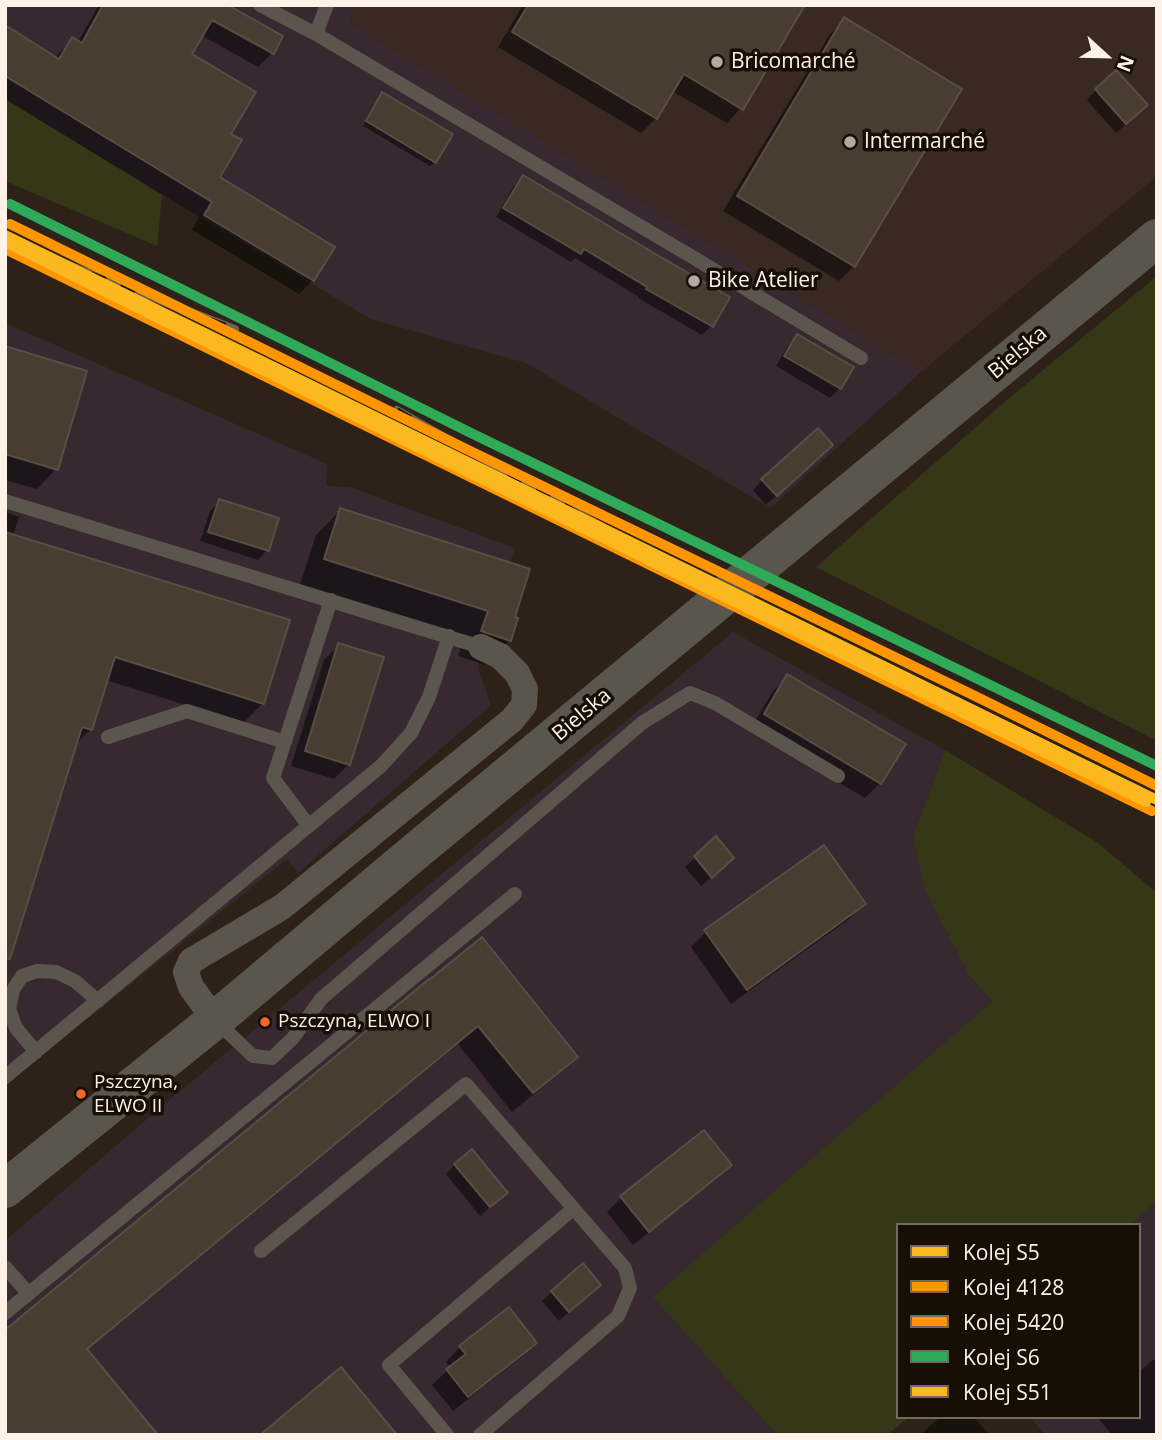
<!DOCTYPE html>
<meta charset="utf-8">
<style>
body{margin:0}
#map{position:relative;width:1162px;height:1440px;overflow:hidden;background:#2e2218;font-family:"Open Sans",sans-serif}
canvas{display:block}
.frame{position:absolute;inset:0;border:7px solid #fef2e8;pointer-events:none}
.legend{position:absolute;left:896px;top:1223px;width:245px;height:196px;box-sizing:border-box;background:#170e06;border:2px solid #736960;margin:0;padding:9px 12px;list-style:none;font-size:21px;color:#fef2e8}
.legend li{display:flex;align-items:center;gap:14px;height:35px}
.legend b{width:35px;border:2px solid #736960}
.north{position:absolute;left:1071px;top:21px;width:70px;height:70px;-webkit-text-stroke:5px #170e06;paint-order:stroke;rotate:112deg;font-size:19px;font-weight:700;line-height:28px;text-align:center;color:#fef2e8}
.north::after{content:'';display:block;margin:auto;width:24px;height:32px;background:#fef2e8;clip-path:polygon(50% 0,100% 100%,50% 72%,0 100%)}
</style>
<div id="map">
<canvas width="1162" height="1440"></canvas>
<div class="frame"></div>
<ul class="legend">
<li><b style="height:9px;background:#fbb81f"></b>Kolej S5</li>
<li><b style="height:9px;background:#ff9500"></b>Kolej 4128</li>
<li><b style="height:9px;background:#ff9500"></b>Kolej 5420</li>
<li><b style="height:9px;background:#2eaa59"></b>Kolej S6</li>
<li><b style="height:9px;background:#fbb81f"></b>Kolej S51</li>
</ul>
<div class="north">N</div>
</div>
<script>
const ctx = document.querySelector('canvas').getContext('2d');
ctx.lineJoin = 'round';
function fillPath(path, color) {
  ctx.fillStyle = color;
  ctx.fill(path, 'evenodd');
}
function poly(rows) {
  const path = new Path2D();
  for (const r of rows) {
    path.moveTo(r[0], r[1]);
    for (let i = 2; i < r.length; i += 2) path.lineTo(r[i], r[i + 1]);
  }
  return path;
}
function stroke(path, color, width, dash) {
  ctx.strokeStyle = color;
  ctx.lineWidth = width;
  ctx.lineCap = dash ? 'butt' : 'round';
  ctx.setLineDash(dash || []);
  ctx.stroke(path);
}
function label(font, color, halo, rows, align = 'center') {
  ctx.font = font + ' "Open Sans",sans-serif';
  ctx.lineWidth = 7;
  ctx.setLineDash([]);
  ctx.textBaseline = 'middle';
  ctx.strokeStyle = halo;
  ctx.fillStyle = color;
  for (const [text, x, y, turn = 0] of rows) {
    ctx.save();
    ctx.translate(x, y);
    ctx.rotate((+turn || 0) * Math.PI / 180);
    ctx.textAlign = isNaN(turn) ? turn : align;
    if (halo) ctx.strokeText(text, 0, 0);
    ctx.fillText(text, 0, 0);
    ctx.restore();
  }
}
const commercial = poly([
 [356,5,1157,5,1157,176,921,372,350,23]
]);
const industrial = poly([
 [5,5,356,5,350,23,921,372,770,508,526,363,371,319,162,195,5,98],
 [5,323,327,464,326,486,350,487,515,548,481,647,478,668,491,705,298,873,287,859,5,1085],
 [733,632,945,750,913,836,970,977,992,1001,654,1297,777,1435,5,1435,5,1241,173,1097],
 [1157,1201,1157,1435,1045,1435,1030,1417,1139,1417,1139,1225,1130,1225]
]);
const green = poly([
 [5,98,162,195,157,246,5,181],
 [1157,276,1157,741,816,567,1007,400],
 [945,750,1098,843,1157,893,1157,1201,1130,1225,898,1225,898,1417,909,1417,887,1435,777,1435,653,1297,992,1001,970,977,924,887,913,836]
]);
const shadow = poly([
 [99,5,222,5,272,53,258,67,201,35,189,54,229,134,217,178,313,280,299,294,192,230,199,217,5,99,5,27,55,58,72,39,77,43],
 [523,5,803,5,741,108,727,123,672,91,656,118,641,133,498,47],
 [845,20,854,266,839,281,723,211,830,34],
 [1096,90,1136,115,1116,133,1087,100],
 [382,94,435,162,430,166,363,126,378,98],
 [524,177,711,326,702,335,638,298,639,297,575,258,571,262,496,217,514,186],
 [798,336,840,388,830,398,776,366,788,346],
 [5,348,56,469,37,489,5,480],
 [821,455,766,505,753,490,762,480],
 [220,501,267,550,258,560,200,541,210,511],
 [341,510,513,618,509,640,485,665,458,656,464,636,300,584,316,535],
 [5,512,19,517,13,536,263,703,243,723,106,680,91,729,74,746,5,967],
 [339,645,349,764,334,779,291,766,324,660],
 [788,676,880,783,865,798,750,730,773,691],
 [716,839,722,868,701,886,685,867],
 [864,904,849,919,731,1004,691,947,706,932],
 [428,981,576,1056,556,1076,512,1112,458,1044,86,1351,5,1435],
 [455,1165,506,1193,480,1216,446,1174],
 [730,1165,715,1180,633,1245,607,1212,622,1197],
 [552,1292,589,1294,559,1321,542,1301],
 [535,1343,520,1358,453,1411,432,1385,450,1368,446,1362,460,1347],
 [1154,1359,1157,1362,1157,1435,1112,1435,1097,1417,1139,1417,1139,1372],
 [940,1417,974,1417,989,1435,920,1435]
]);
const building = poly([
 [103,5,228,5,283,36,274,54,212,20,192,54,256,92,231,134,242,140,220,177,335,247,314,281,204,215,212,202,5,76,5,25,59,59,72,37,82,43,103,5],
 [528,5,805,5,743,110,684,74,657,119,512,32,528,5],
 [844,17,962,89,855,267,737,196,844,17],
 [1116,70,1148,105,1126,124,1095,89,1116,70],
 [382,92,453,134,436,163,366,121,382,92],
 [523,175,659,256,730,297,713,327,646,289,647,287,584,249,581,254,503,208,523,175],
 [797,334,854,367,841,389,784,356,797,334],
 [5,346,87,371,58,470,5,454,5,346],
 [818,428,833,445,777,496,761,479,818,428],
 [219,499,279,518,269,551,208,532,219,499],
 [340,508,530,569,515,617,518,618,511,641,481,631,488,611,324,559,340,508],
 [5,532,290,620,264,704,115,657,92,730,82,727,10,959,5,958,5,532],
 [338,643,384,657,350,765,305,751,338,643],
 [787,674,906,744,881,784,764,714,787,674],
 [716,836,734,858,712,878,694,856,716,836],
 [824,845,866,904,747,990,704,930,824,845],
 [482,937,578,1057,533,1093,478,1026,87,1349,158,1435,5,1435,5,1330,429,979,429,980,482,937],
 [704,1130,732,1165,649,1232,620,1196,704,1130],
 [472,1149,508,1193,490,1207,454,1164,472,1149],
 [583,1263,601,1285,569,1312,551,1291,583,1263],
 [509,1307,537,1343,468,1397,446,1369,466,1354,459,1346,509,1307],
 [341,1367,397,1435,260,1435,341,1367]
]);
const service = poly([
 [260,5,316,34,689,255,861,358],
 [316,34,327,5],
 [5,501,481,647],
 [108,737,187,711,285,742],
 [309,826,273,778,331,600],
 [216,1021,253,1056,272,1058,293,1038,321,999,642,723,690,693,715,703,838,776],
 [36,1052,16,1028,9,1009,13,990,22,976,37,971,56,972,75,981,98,1001],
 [5,1077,381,766,411,733,429,697,449,636],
 [261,1251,466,1084,625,1268,630,1288,618,1316,480,1435],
 [5,1267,29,1294],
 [5,1313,515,894],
 [447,1435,389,1365,573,1209]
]);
const minor = poly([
 [215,1020,191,987,186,972,191,961,282,907,512,720,524,705,525,689,517,673,500,656,481,647]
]);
const secondary = poly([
 [5,1189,215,1020,416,851,1157,238]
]);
const rail = poly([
 [61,262,235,329],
 [397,410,608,530]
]);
const rail1 = poly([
 [5,235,1157,800]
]);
const rail2 = poly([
 [5,249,1152,811]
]);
const rail3 = poly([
 [10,224,466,449,975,696,1157,786]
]);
const rail4 = poly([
 [10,204,473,434,1157,766]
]);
const rail5 = poly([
 [5,242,457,467,1146,802]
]);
const markers = [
 [717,62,7,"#b5a99f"],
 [850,142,7,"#b5a99f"],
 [694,281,7,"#b5a99f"],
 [265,1022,6,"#f36827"],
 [81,1094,6,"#f36827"]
];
const busNames = [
 ["Pszczyna, ELWO I",278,1022],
 ["Pszczyna,",94,1083],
 ["ELWO II",94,1107]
];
const poiNames = [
 ["Bricomarché",731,62],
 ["Intermarché",864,142],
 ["Bike Atelier",708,281]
];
const streetNames = [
 ["Bielska",1018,353,-40],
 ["Bielska",582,715,-40]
];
fillPath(commercial, '#3a2822');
fillPath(industrial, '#38282f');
fillPath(green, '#343817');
fillPath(shadow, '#0007');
fillPath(building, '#493c30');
stroke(building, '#584e46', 2);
stroke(service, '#5b554e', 14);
stroke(minor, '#5b554e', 26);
stroke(secondary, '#5b564d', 38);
stroke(rail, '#686259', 8);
stroke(rail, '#170e06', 5, [16]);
stroke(rail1, '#fbb81f', 10);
stroke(rail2, '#ff9500', 10);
stroke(rail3, '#ff9500', 10);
stroke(rail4, '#2eaa59', 10);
stroke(rail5, '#fbb81f', 10);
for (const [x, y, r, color] of markers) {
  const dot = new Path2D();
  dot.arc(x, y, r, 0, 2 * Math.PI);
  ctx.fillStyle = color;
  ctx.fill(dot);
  stroke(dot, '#170e06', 2.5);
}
label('19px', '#fef2e8', '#170e06', busNames, 'left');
label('21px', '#fef2e8', '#170e06', poiNames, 'left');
label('21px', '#fef2e8', '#170e06', streetNames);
</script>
